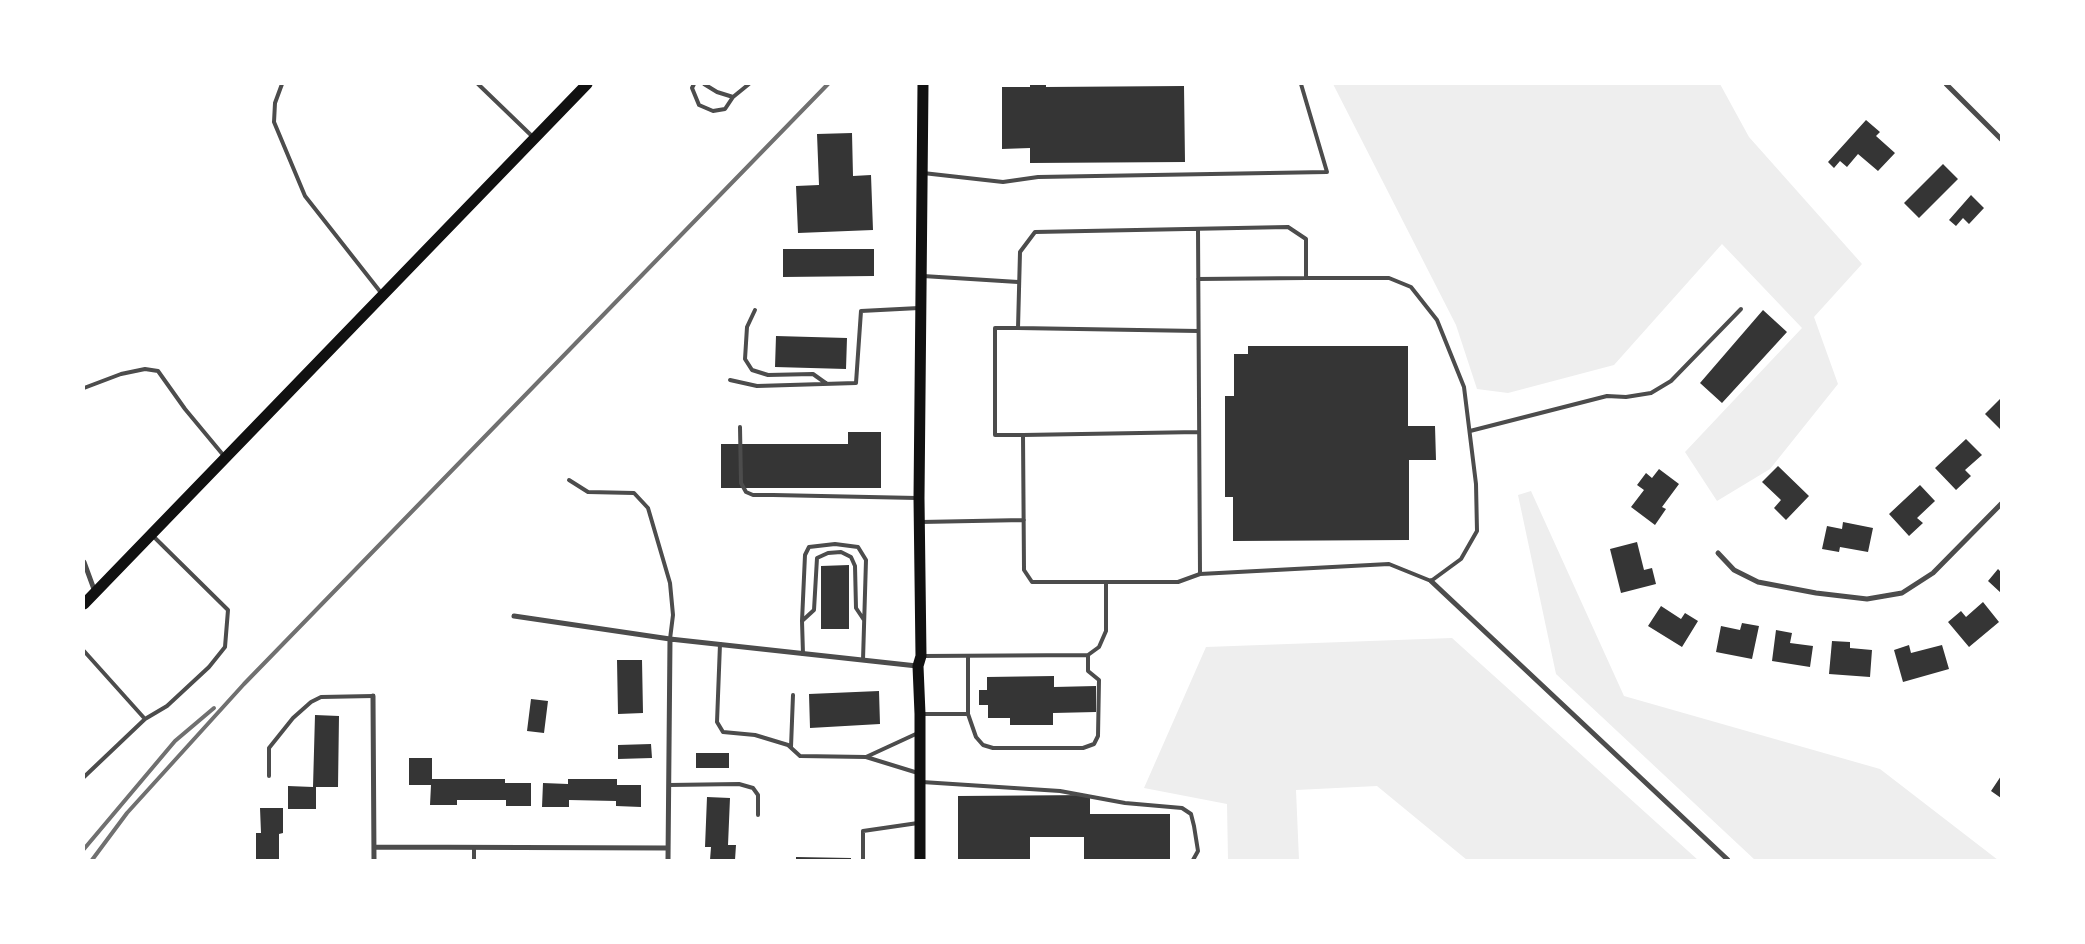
<!DOCTYPE html>
<style>
body{margin:0}
#map{position:relative;width:2085px;height:944px;overflow:hidden;background:#fff;font-family:Ubuntu,sans-serif}
canvas{display:block}
.frame{position:absolute;inset:0;border:85px solid #fff;pointer-events:none}
</style>
<div id="map">
<canvas width="2085" height="944"></canvas>
<div class="frame"></div>
</div>
<script>
const ctx = document.querySelector('canvas').getContext('2d');
ctx.lineJoin = 'round';
function fillPath(path, color) {
  ctx.fillStyle = color;
  ctx.fill(path, 'evenodd');
}
function poly(rows) {
  const path = new Path2D();
  for (const r of rows) {
    path.moveTo(r[0], r[1]);
    for (let i = 2; i < r.length; i += 2) path.lineTo(r[i], r[i + 1]);
  }
  return path;
}
function stroke(path, color, width, dash) {
  ctx.strokeStyle = color;
  ctx.lineWidth = width;
  ctx.lineCap = dash ? 'butt' : 'round';
  ctx.setLineDash(dash || []);
  ctx.stroke(path);
}
const green = poly([
 [1333,84,1720,84,1749,137,1862,264,1814,317,1838,384,1770,469,1717,501,1685,452,1802,328,1722,244,1614,365,1508,393,1477,389,1456,325],
 [1531,491,1624,696,1880,769,1998,860,1755,860,1556,674,1518,495],
 [1452,638,1698,860,1467,860,1377,786,1296,790,1299,860,1228,860,1227,804,1144,788,1206,647]
]);
const building = poly([
 [1030,84,1046,84,1046,87,1184,86,1185,162,1030,163,1030,148,1002,149,1002,87,1030,87],
 [1866,120,1880,132,1876,136,1895,153,1878,171,1858,154,1847,167,1840,161,1834,168,1828,162],
 [852,133,853,176,871,175,873,230,798,233,796,186,819,185,817,134],
 [1943,164,1958,179,1919,218,1904,203],
 [1971,195,1984,208,1969,224,1963,218,1956,226,1949,220],
 [783,249,874,249,874,276,783,277],
 [1763,310,1787,332,1722,403,1700,383],
 [776,336,847,338,846,369,775,367],
 [1248,346,1408,346,1408,426,1435,426,1436,460,1409,460,1409,540,1233,541,1233,497,1225,497,1225,396,1234,396,1234,354,1248,354],
 [2001,398,2001,430,1985,414],
 [848,432,881,432,881,488,721,488,721,444,848,444],
 [1966,439,1982,455,1965,470,1971,476,1956,490,1935,468],
 [1778,466,1809,496,1786,520,1774,508,1781,500,1762,482],
 [1659,469,1679,484,1662,507,1666,509,1655,525,1631,507,1644,490,1637,485,1646,473,1652,478],
 [1920,485,1935,501,1917,518,1923,523,1909,536,1889,514],
 [1843,522,1873,528,1868,552,1840,547,1839,552,1822,549,1827,526,1842,529],
 [1637,542,1644,570,1652,568,1656,584,1621,593,1610,549],
 [849,565,849,629,821,629,821,566],
 [1998,569,2001,572,2001,593,1988,581],
 [1983,602,1999,622,1969,647,1948,622,1961,611,1966,617],
 [1661,606,1681,619,1685,613,1698,621,1682,647,1648,626],
 [1742,623,1759,626,1752,659,1716,652,1721,626,1740,630],
 [1776,630,1792,633,1790,643,1813,646,1810,667,1772,661],
 [1832,641,1850,642,1850,648,1872,650,1870,677,1829,674],
 [1909,645,1911,653,1942,645,1949,669,1903,682,1894,650],
 [617,660,642,660,643,713,618,714],
 [1054,676,1054,687,1096,686,1096,712,1053,713,1053,725,1010,725,1010,718,988,718,988,705,979,705,979,690,987,690,987,677],
 [879,691,880,724,810,728,809,694],
 [531,699,548,701,544,733,527,731],
 [315,715,339,716,338,787,316,787,316,809,288,809,288,786,313,787],
 [651,744,652,758,618,759,618,745],
 [696,753,729,753,729,768,696,768],
 [409,758,432,758,432,779,505,779,505,783,531,783,531,806,506,806,506,800,457,800,457,805,430,805,431,785,409,785],
 [2001,776,2001,798,1991,791],
 [568,779,617,779,617,785,641,785,641,807,616,806,616,801,569,800,569,807,542,807,543,783,568,784],
 [1090,795,1090,814,1170,814,1170,859,1084,860,1084,837,1030,837,1030,860,958,860,958,796],
 [707,797,730,798,728,845,736,845,735,860,710,860,711,847,705,847],
 [260,808,283,808,283,833,279,834,279,860,256,860,256,833,261,833],
 [796,857,851,858,851,860,796,860]
]);
const service = poly([
 [282,84,275,103,274,122,305,196,382,294],
 [478,84,534,138],
 [694,84,692,88,699,105,713,111,725,109,733,97],
 [704,84,717,92,733,97,749,84],
 [923,173,1003,182,1038,177,1327,172,1301,84],
 [1288,227,1306,239,1306,278,1389,278,1411,287,1437,320,1464,387,1476,484,1477,531,1461,559,1431,581,1389,564,1200,574,1178,582,1032,582,1024,570,1023,435,995,435,995,328,1018,328,1020,252,1035,232,1288,227],
 [1198,229,1200,574],
 [923,276,1018,282],
 [1198,279,1306,278],
 [755,310,747,327,745,359,752,370,768,375,813,374,827,384],
 [1018,328,1198,331],
 [730,380,757,386,856,383,861,311,919,308],
 [84,388,121,374,145,369,158,371,185,409,224,456],
 [740,427,741,483,746,492,753,495,773,495,917,498],
 [1470,431,1607,396,1626,397,1651,393,1671,381,1741,309],
 [1023,435,1199,432],
 [569,480,588,492,634,493,648,508,670,583,673,615,670,639],
 [921,522,1024,520],
 [802,621,814,610,817,558,828,553,841,552,851,557,855,566,856,608,864,620],
 [720,644,717,722,723,732,755,735,788,745,800,756,866,757,918,773],
 [84,651,145,719,84,777],
 [803,654,802,621,805,555,809,547,835,544,858,547,866,560,863,660],
 [923,656,1088,655,1099,647,1106,631,1106,582],
 [968,656,968,714,976,737,983,745,993,748,1083,748,1094,744,1098,736,1099,680,1088,671,1088,655],
 [923,714,968,714],
 [145,719,167,706,209,667,225,647,228,610,153,536],
 [791,747,793,695],
 [866,757,918,733],
 [269,776,269,748,293,718,311,702,321,697,373,696],
 [922,782,1060,791,1125,803,1182,808,1191,814,1194,826,1198,851,1193,860],
 [669,785,739,784,753,788,758,795,758,815],
 [474,860,474,847],
 [863,860,863,831,918,823]
]);
const minor = poly([
 [1946,84,2001,139],
 [1718,553,1734,570,1758,582,1816,593,1867,599,1902,593,1933,573,2001,504],
 [84,562,95,592],
 [1431,581,1728,860],
 [514,616,670,639,917,666],
 [373,696,374,860],
 [374,847,668,848],
 [668,860,670,639]
]);
const primary = poly([
 [84,604,587,84],
 [920,860,920,714,918,666,921,656,919,498,923,84]
]);
const rail = poly([
 [84,849,175,741,214,708],
 [92,860,127,813,244,684,828,84]
]);
fillPath(green, '#eee');
fillPath(building, '#353535');
stroke(service, '#4c4c4c', 4);
stroke(minor, '#4c4c4c', 5);
stroke(primary, '#111', 11);
stroke(rail, '#707070', 4);
</script>
